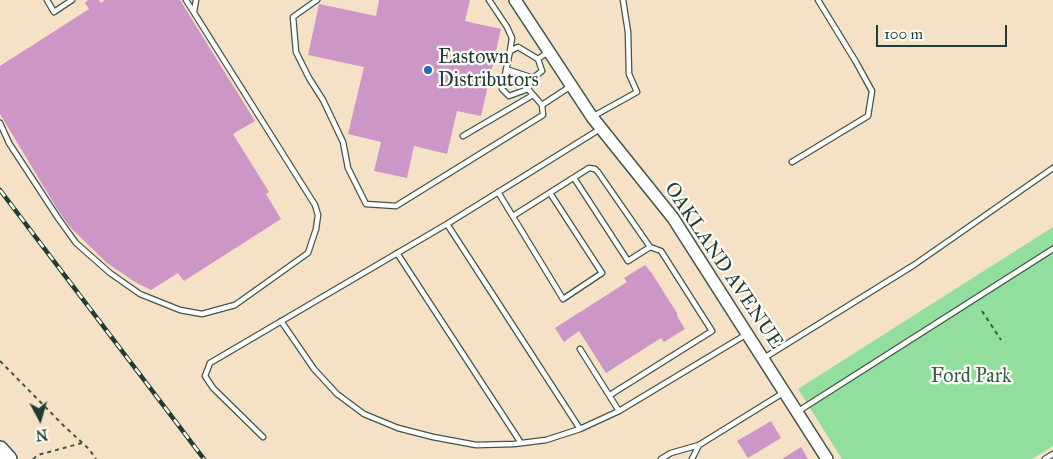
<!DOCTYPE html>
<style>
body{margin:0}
#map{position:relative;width:1053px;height:459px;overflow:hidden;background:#f5e1c6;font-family:"IM FELL Great Primer",serif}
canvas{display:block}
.north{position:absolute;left:15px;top:394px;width:50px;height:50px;-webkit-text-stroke:4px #fdfcf7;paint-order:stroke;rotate:174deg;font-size:14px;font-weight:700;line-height:20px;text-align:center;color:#1f3d34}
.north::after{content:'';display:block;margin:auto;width:18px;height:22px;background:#1f3d34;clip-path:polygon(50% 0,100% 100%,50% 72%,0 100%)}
.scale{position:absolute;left:876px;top:25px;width:131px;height:22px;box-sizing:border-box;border:2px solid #1f3d34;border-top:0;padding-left:6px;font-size:15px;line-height:18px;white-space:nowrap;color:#1f3d34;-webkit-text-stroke:4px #fdfcf7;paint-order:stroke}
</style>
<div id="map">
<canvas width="1053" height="459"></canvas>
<div class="north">N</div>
<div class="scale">100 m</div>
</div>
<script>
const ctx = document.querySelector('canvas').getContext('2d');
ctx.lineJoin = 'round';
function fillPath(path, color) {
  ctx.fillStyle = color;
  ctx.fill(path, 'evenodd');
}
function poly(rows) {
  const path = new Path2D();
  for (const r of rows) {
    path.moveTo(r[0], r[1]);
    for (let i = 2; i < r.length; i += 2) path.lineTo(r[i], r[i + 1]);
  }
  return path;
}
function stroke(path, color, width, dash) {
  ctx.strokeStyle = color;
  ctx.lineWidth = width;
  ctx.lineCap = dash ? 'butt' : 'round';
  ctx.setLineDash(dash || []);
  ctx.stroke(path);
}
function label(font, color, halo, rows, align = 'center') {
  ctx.font = font + ' "IM FELL Great Primer",serif';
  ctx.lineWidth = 4.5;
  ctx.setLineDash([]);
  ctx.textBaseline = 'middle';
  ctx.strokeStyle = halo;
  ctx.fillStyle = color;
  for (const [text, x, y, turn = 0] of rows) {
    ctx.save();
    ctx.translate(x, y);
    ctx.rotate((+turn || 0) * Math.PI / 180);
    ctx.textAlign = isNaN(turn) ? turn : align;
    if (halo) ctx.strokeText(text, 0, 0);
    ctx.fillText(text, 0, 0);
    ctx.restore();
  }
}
const green = poly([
 [1053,227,1053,446,1032,459,842,459,798,389]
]);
const building = poly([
 [88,0,99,0,101,3,105,0,180,0,255,121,233,134,269,192,266,194,281,219,184,281,178,273,151,290,135,282,107,263,70,227,59,212,0,114,0,66,89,9,85,3],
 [379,0,470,0,465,21,501,29,481,116,457,111,447,154,414,146,407,178,374,171,381,142,348,134,364,67,308,55,319,4,376,16],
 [645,265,651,272,677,313,677,316,685,329,664,342,661,338,606,373,579,331,564,342,555,328,627,282,624,278],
 [771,421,781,438,748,458,737,441],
 [801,447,808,459,782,459]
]);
const path = poly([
 [982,311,1001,340],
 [0,361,64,426,89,449,96,459],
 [33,459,38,455,82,443]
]);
const service = poly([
 [47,0,54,12,72,0],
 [317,0,293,17,296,52,309,78,323,100,343,142,348,168,366,204,396,206,543,115,542,105,571,86],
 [489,0,507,27,512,38,510,51],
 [194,12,196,0],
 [506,69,533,78],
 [528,89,533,78,542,71,538,59],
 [542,105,528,89,509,96,502,89,510,51,518,47,538,59,548,52],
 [592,117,637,92,629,74,628,32,623,0],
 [0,123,9,143,58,218,76,243,110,273,140,294,180,310,202,314,235,305,308,253,316,229,318,215,315,205,186,0],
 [600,129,447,224,580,429,619,411,747,334],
 [463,136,533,95],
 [792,162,868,116,872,91,856,62,818,0],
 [574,178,628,261,650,247],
 [498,192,563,299,602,273,550,193],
 [513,216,589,168,595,169,598,172,650,247,661,251,712,331,610,395],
 [397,253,521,443],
 [281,321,314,369,337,394,364,414,398,428,433,437,476,445,514,444,546,440,580,429],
 [580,349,619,411],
 [764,358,914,265,1053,168],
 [797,412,1053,249],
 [263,437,213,388,205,376,210,363,447,224],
 [661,459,671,453,699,445,783,393],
 [692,459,699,445],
 [1045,459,1053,454]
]);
const tertiary = poly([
 [515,0,592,117,673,218,827,459]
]);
const motorway = poly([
 [0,449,9,459]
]);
const rail = poly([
 [0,190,204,459]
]);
const markers = [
 [428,70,5,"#1f6fb2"]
];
const poiNames = [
 ["Eastown",438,58],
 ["Distributors",438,81]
];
const streetNames = [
 ["OAKLAND AVENUE",723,266,56]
];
const parkNames = [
 ["Ford Park",971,377]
];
fillPath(green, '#92df9d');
fillPath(building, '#cc97c6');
stroke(service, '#3f564a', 7);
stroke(tertiary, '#3f564a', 14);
stroke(motorway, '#3f564a', 18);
stroke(path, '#3f564a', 2, [4, 4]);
stroke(service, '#fff', 4.5);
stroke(tertiary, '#fff', 11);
stroke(motorway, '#fff', 15);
stroke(rail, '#1f3d34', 4.5);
stroke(rail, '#fdfcf7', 2.5, [8]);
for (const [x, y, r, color] of markers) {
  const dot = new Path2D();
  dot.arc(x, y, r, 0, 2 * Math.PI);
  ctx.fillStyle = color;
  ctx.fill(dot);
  stroke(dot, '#fdfcf7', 2);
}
label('20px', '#1f3d34', '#fdfcf7', poiNames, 'left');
label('20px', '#1f3d34', '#fdfcf7', streetNames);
label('20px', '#365d49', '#fdfcf7', parkNames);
</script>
